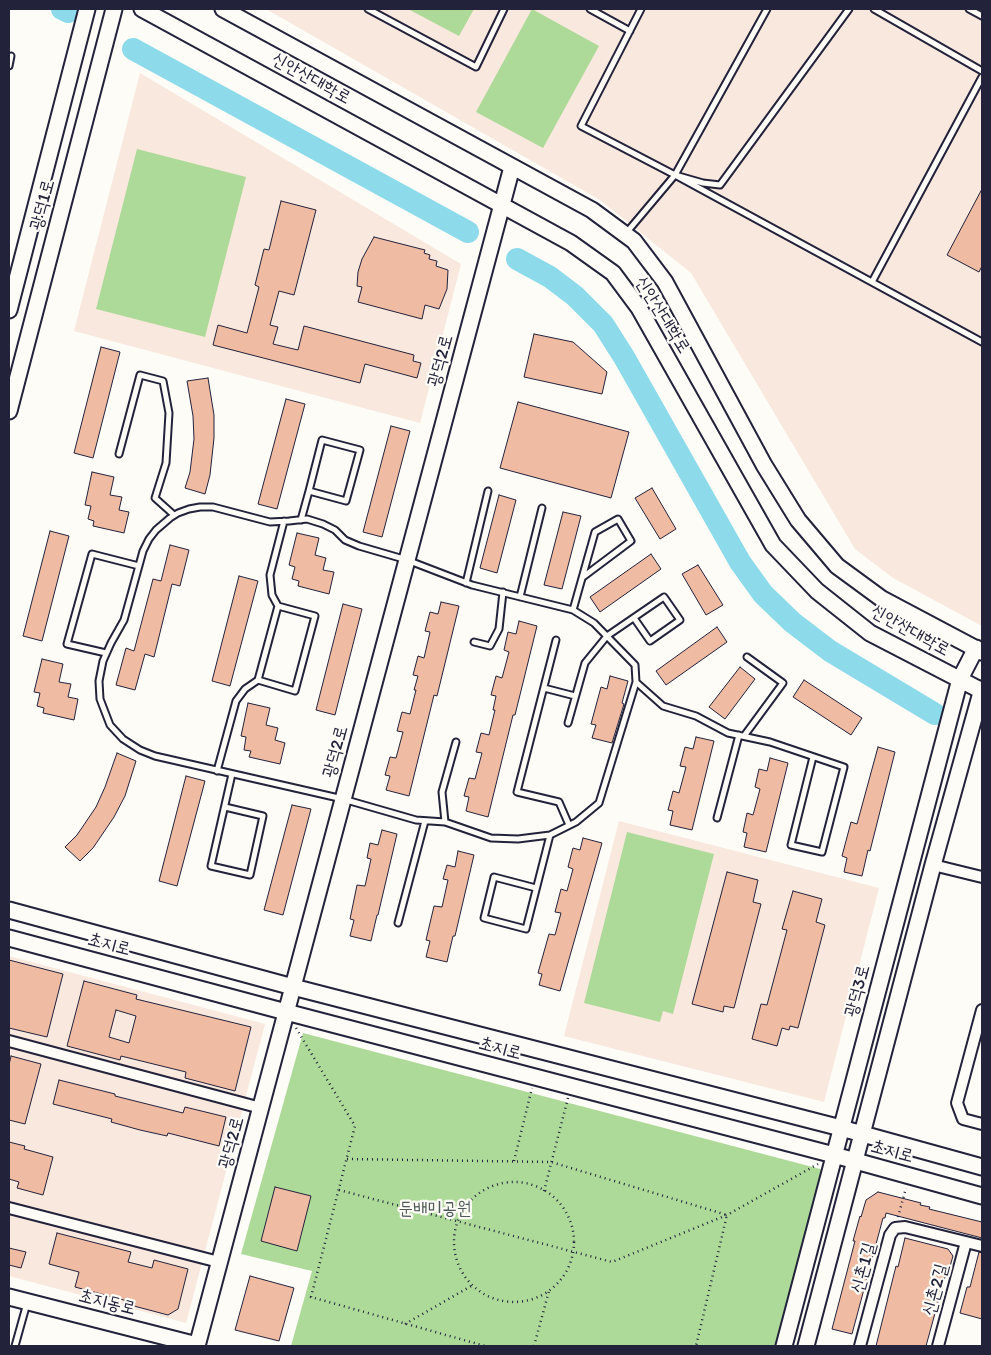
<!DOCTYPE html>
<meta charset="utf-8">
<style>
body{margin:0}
#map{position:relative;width:991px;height:1355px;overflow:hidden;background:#fdfcf7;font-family:Itim,sans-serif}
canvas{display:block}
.frame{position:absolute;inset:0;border:10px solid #22223b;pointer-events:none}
</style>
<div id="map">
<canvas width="991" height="1355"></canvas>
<div class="frame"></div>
</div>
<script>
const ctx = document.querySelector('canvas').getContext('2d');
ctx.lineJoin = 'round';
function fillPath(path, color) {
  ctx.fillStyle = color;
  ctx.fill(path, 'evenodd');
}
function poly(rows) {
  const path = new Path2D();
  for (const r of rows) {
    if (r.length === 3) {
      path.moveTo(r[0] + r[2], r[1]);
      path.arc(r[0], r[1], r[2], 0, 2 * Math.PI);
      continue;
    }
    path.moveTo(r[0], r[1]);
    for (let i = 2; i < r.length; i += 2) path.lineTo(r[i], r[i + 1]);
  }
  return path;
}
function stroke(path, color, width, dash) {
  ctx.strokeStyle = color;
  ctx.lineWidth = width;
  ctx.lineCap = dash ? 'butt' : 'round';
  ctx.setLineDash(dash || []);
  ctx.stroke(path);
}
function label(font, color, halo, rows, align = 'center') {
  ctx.font = font + ' Itim,"Poor Story",sans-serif';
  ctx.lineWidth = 4.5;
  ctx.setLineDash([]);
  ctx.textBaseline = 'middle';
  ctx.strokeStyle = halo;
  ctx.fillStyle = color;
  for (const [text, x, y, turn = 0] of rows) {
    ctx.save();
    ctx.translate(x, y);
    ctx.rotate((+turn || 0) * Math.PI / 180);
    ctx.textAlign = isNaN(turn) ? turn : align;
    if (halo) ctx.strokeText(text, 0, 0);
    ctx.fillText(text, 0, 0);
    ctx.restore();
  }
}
const built = poly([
 [266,9,982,9,982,626,893,578,855,549,691,273,600,200],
 [140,73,461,264,420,423,74,331],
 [619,821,879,888,824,1102,564,1036],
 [9,956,265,1024,186,1323,9,1276]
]);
const green = poly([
 [408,9,474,9,459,36],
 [532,9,599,46,543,148,476,112],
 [137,149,246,177,205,337,96,309],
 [627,832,714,854,673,1014,663,1011,660,1022,584,1003],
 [303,1033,824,1170,775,1346,291,1346,312,1271,241,1254]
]);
const river = poly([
 [62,9,68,12],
 [133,49,468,232],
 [517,259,550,277,575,296,603,324,624,357,740,562,763,594,792,622,830,651,935,714]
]);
const building = poly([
 [982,189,982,266,979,272,947,255,982,189],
 [281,201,316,210,294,295,279,291,270,325,278,327,273,344,298,350,304,326,414,355,413,361,421,363,417,378,365,364,360,383,213,345,218,325,247,333,259,287,255,285,264,249,269,250,281,201],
 [374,237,425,250,424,253,430,255,429,259,437,261,436,266,448,270,447,289,439,309,425,305,422,319,358,302,362,287,357,286,358,272,362,259,374,237],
 [534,334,573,342,607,372,602,394,524,377,534,334],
 [101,347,120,352,93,458,74,453,101,347],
 [208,378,214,415,214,438,210,475,205,494,185,488,190,472,194,439,193,416,187,381,208,378],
 [286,399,305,404,277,509,258,504,286,399],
 [518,402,629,432,611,498,500,468,518,402],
 [391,426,410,431,382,537,363,532,391,426],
 [92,472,114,477,110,495,122,497,119,510,129,512,124,533,93,526,94,521,88,519,91,506,85,505,92,472],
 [652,488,676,529,660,539,635,498,652,488],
 [499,495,516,500,497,573,480,568,499,495],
 [563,512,581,516,562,589,544,585,563,512],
 [50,531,69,536,42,641,23,636,50,531],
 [297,533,319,538,315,555,326,558,323,570,334,572,329,594,298,586,299,581,292,579,295,567,289,565,297,533],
 [170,545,189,550,180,586,172,584,154,657,145,654,135,690,116,685,126,648,134,651,153,579,161,581,170,545],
 [651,554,661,569,600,612,590,597,651,554],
 [698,565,723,605,706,615,682,574,698,565],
 [239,576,258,581,230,686,212,681,239,576],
 [441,602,459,606,437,696,434,695,409,796,386,790,390,776,385,775,390,757,396,758,403,732,397,731,402,712,410,714,416,690,414,690,418,676,413,675,418,656,424,658,430,632,425,631,430,612,438,614,441,602],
 [343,604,362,609,335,715,316,710,343,604],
 [519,621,537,626,515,715,513,715,488,817,466,811,469,797,464,796,469,778,475,779,482,753,476,752,481,733,489,735,495,710,493,710,496,696,491,695,496,676,502,678,509,652,504,650,508,632,516,634,519,621],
 [717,627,727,642,666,685,656,671,717,627],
 [42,659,63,664,59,682,71,684,68,697,78,699,74,720,43,713,44,708,37,706,40,693,34,692,42,659],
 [740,667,755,679,725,719,709,707,740,667],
 [610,676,628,681,622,703,624,704,612,743,592,738,596,725,591,724,601,687,607,689,610,676],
 [804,680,862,718,851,735,793,697,804,680],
 [248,703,270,708,266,725,278,728,275,740,285,743,280,764,249,757,251,751,244,750,246,737,241,736,248,703],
 [696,737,714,741,692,830,670,825,673,811,668,810,673,791,679,793,686,767,680,766,685,747,693,749,696,737],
 [878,747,895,752,870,851,868,850,862,876,844,872,847,858,842,856,851,822,857,824,878,747],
 [117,753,136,761,125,796,114,817,93,848,80,861,65,847,77,835,96,807,105,787,117,753],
 [770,758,788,763,766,852,744,847,747,833,743,832,747,813,753,815,760,789,755,787,759,769,767,771,770,758],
 [186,776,205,781,177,886,159,881,186,776],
 [292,805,311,809,283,915,264,910,292,805],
 [382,830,397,834,378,915,377,915,371,941,350,936,354,920,350,919,357,885,365,886,371,859,367,858,370,843,378,845,382,830],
 [583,838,602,843,560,991,539,985,542,974,538,973,549,934,555,935,561,913,555,912,561,889,567,891,573,869,568,867,573,848,580,850,583,838],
 [458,851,474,855,455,936,453,936,447,962,426,957,430,941,426,940,434,906,442,907,448,880,443,879,447,865,455,867,458,851],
 [727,872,758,880,753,902,761,904,734,1008,724,1006,723,1012,692,1004,727,872],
 [793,891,822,899,816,922,825,925,798,1028,790,1026,789,1030,782,1028,777,1046,752,1039,761,1004,767,1005,787,930,782,929,793,891],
 [9,960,63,974,47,1037,9,1028,9,960],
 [84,981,137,995,136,999,251,1027,235,1091,185,1078,186,1072,121,1056,120,1060,67,1046,84,981],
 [116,1010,136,1016,129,1043,109,1037,116,1010],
 [11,1056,41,1064,25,1124,9,1120,9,1065,11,1056],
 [59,1080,115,1094,115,1096,183,1113,185,1107,226,1117,219,1146,168,1133,167,1136,140,1130,111,1122,112,1119,53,1104,59,1080],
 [9,1142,25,1146,24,1149,53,1157,43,1195,17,1188,19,1182,9,1179,9,1142],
 [275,1187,311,1196,297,1251,261,1241,275,1187],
 [878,1192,921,1203,920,1205,930,1207,929,1209,982,1222,982,1238,886,1213,885,1218,883,1218,852,1334,832,1329,855,1241,853,1241,860,1216,861,1217,866,1200,878,1192],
 [57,1233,131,1252,128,1262,152,1268,154,1260,188,1269,178,1309,168,1315,134,1306,135,1303,75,1287,79,1272,49,1264,57,1233],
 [905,1238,948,1249,953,1256,947,1277,945,1277,926,1346,876,1346,896,1266,898,1267,905,1238],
 [9,1248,26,1252,21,1268,9,1265,9,1248],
 [979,1252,982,1253,982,1319,960,1313,967,1287,970,1287,979,1252],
 [250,1276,294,1288,279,1341,235,1330,250,1276]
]);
const path = poly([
 [296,1028,355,1126,311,1297,485,1346],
 [347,1159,551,1162,727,1215,696,1346],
 [514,1161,532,1088],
 [514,1242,60],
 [339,1190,612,1262,727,1215,818,1164],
 [544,1191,568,1098],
 [898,1217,906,1188],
 [405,1324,473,1285],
 [534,1346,549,1291]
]);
const lane = poly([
 [368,9,476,67,504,9],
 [590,9,630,31],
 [641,9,581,126,675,175],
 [849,9,720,185,703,183,675,175,982,342],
 [874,9,982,71],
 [969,9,982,16],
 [9,66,11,56],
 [627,232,675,175,767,9],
 [872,282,982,77],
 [119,454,140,375,163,381,169,413,166,463,155,498,174,515],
 [200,507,213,507,270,522,289,521,307,519,323,524,335,530,345,540,359,546,407,560,472,585,573,610,594,623,635,665,636,682,599,803,576,822,550,835,518,839,491,838,445,822,416,820,343,799,155,756,140,750,123,739,110,725,100,699,99,681,103,661,111,643,124,620,143,551,149,539,156,530,170,518,178,513,189,509,200,507],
 [301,520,309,491,322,440,360,450,346,501,309,491],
 [466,583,488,491],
 [520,597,542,508],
 [573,610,595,532,618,519,631,541,583,577],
 [556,640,517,792,559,802,569,825],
 [474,642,490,646,499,629,503,592],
 [106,653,67,644,92,554,139,566],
 [258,680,295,691,315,616,278,606],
 [636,682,663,706,696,716,728,733,770,742,844,767,822,852,791,845,813,757],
 [544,688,575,696],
 [568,723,585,663,607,636,664,597,680,620,650,641,634,618],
 [744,736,783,683,747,657],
 [217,771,236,701,245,689,258,680,278,606,272,595,270,575,284,521],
 [225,807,263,816,250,875,211,866,232,774],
 [717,818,739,735],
 [445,822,442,792,456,742],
 [536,888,494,877,484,918,526,929,550,835],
 [398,923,425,821],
 [15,1346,27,1303]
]);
const street = poly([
 [933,865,982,877],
 [982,1010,957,1103,963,1119,982,1124],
 [9,1041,261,1108],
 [9,1208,219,1262],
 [860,1346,890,1235,895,1228,905,1227,982,1246],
 [938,1346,966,1242]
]);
const secondary = poly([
 [142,9,571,243,613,273,639,308,773,545,817,591,870,633,982,691],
 [223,9,592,210,634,241,665,282,764,465,798,520,837,566,882,599,982,652],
 [9,310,87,9],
 [9,411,114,9],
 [9,910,293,987,841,1128,982,1167],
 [9,938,286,1012,834,1155,982,1196],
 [9,1297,197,1345],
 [197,1346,512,167],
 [784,1346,960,679,976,648],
 [806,1346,933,865,982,689]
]);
const streetNames = [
 ["신안산대학로",311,79,29],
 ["광덕1로",43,205,-75],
 ["신안산대학로",662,315,58],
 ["광덕2로",441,361,-75],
 ["신안산대학로",910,631,29],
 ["광덕2로",336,752,-75],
 ["초지로",109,945,15],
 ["광덕3로",858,991,-75],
 ["초지로",500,1049,15],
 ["광덕2로",232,1143,-75],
 ["초지로",892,1152,15],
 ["신촌1길",864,1268,-75],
 ["신촌2길",936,1290,-75],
 ["초지동로",107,1303,14]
];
const parkNames = [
 ["둔배미공원",435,1209]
];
fillPath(built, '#f9e8de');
fillPath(green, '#aeda99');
stroke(river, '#8cdaea', 22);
fillPath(building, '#efbba2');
stroke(building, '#22223b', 1);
stroke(lane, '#22223b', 9);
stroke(street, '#22223b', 14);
stroke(secondary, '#22223b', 19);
stroke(path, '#22223b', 2.5, [1, 4]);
stroke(lane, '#fdfcf7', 5);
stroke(street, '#fdfcf7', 10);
stroke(secondary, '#fdfcf7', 15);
label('18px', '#22223b', '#fdfcf7', streetNames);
label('18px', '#4c5957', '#fdfcf7', parkNames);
</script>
